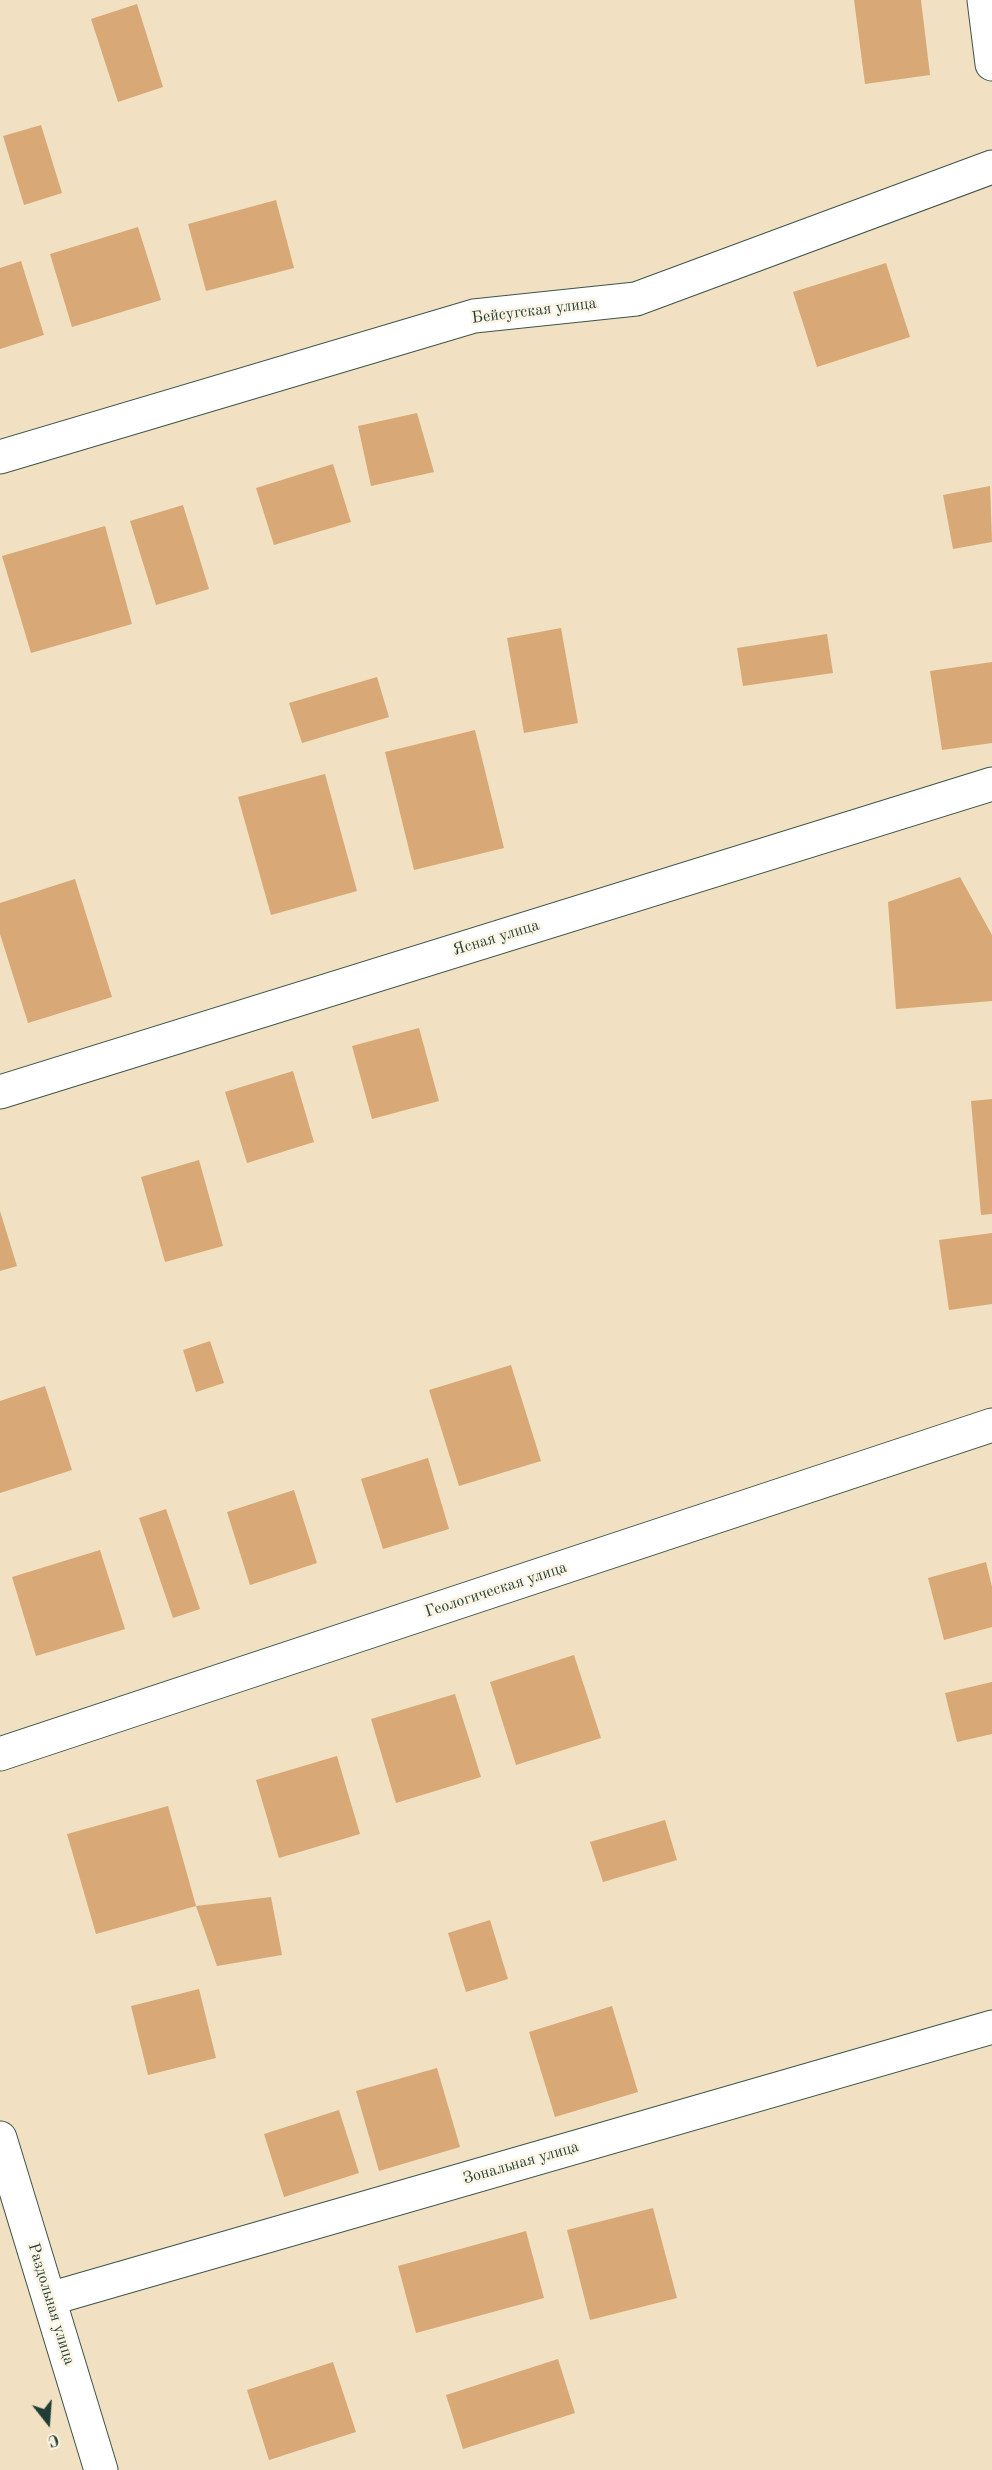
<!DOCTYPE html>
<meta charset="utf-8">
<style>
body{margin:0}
#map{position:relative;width:992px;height:2470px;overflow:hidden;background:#f1e0c1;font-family:"Old Standard TT",serif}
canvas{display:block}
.north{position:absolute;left:18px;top:2392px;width:60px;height:60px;-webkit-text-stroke:4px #fcf5e5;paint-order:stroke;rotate:163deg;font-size:16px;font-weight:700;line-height:24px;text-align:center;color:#1f3d34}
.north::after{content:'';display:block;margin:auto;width:21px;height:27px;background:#1f3d34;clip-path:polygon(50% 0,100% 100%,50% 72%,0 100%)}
</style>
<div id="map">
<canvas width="992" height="2470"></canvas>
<div class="north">С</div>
</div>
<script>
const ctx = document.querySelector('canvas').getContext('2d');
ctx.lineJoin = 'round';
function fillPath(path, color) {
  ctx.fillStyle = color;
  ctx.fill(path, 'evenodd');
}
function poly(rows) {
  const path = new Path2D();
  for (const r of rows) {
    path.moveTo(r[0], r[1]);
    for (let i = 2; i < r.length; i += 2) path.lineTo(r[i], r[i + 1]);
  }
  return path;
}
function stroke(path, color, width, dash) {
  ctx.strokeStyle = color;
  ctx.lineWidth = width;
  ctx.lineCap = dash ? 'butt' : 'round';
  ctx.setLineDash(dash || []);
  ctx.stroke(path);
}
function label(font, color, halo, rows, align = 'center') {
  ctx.font = font + ' "Old Standard TT",serif';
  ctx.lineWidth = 5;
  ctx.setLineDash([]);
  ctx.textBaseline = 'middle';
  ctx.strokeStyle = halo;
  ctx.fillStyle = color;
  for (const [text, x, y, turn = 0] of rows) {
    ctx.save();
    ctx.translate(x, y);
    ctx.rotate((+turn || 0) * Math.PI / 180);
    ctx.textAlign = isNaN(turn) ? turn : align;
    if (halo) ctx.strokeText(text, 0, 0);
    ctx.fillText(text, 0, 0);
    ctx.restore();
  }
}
const building = poly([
 [854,0,921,0,930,75,865,84],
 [137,4,163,87,118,102,91,19],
 [41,125,62,193,24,205,3,136],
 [276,200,294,268,206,291,188,224],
 [138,227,161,300,72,327,50,254],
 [21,261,44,335,0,349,0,268],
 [886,263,910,337,817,367,793,292],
 [417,413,434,472,371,486,358,426],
 [333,464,351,522,274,545,256,488],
 [990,486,992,542,953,549,943,495],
 [183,505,209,589,156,605,130,521],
 [105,526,132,624,31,653,2,556],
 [561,628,578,723,524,733,507,638],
 [827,634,833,673,743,686,737,648],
 [992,662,992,743,942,750,930,671],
 [377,677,389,717,302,743,289,703],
 [475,730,504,848,414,870,385,752],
 [325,774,357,891,271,915,238,797],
 [960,877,992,935,992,1001,896,1009,888,902],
 [75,879,112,997,28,1023,0,934,0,903],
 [419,1028,439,1101,372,1119,352,1046],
 [293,1071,314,1142,247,1163,225,1092],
 [992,1099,992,1214,981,1215,971,1101],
 [199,1160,223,1246,165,1262,141,1177],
 [0,1211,17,1266,0,1271],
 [992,1233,992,1304,949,1310,939,1240],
 [210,1341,224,1383,196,1392,183,1350],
 [511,1365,541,1461,459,1486,429,1390],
 [45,1386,72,1470,0,1493,0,1401],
 [428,1458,449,1529,383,1549,361,1479],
 [294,1490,317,1563,250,1585,227,1512],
 [166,1509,200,1609,173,1618,139,1518],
 [100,1550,125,1629,36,1656,12,1577],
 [986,1562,992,1587,992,1627,944,1640,928,1578],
 [574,1655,601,1738,516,1765,490,1682],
 [992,1682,992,1734,957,1742,945,1693],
 [455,1694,481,1777,396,1803,371,1719],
 [337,1756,360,1834,279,1858,256,1780],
 [168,1806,196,1906,96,1934,67,1834],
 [665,1820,677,1860,603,1882,590,1842],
 [271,1897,282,1955,217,1966,196,1906],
 [490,1920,508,1979,466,1992,448,1933],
 [199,1989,216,2058,148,2075,131,2006],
 [612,2006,638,2092,555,2117,529,2032],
 [437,2068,460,2147,379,2171,356,2091],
 [339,2110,359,2173,284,2197,264,2134],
 [653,2208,677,2298,590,2320,567,2230],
 [526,2231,544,2298,416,2333,398,2266],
 [558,2359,575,2413,463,2449,446,2395],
 [333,2362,356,2432,269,2460,247,2390]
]);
const minor = poly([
 [984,0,992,64],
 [0,457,474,316,636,299,992,167],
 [0,1092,992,784],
 [0,1754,992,1425],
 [0,2138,101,2470],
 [49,2299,992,2027]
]);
const streetNames = [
 ["Бейсугская улица",534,311,-7],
 ["Ясная улица",496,938,-17],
 ["Геологическая улица",496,1590,-18],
 ["Зональная улица",521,2163,-16],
 ["Раздольная улица",51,2304,73]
];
fillPath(building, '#d8a976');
stroke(minor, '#3e5549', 35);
stroke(minor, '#fff', 33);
label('16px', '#1f3d34', '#fcf5e5', streetNames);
</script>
